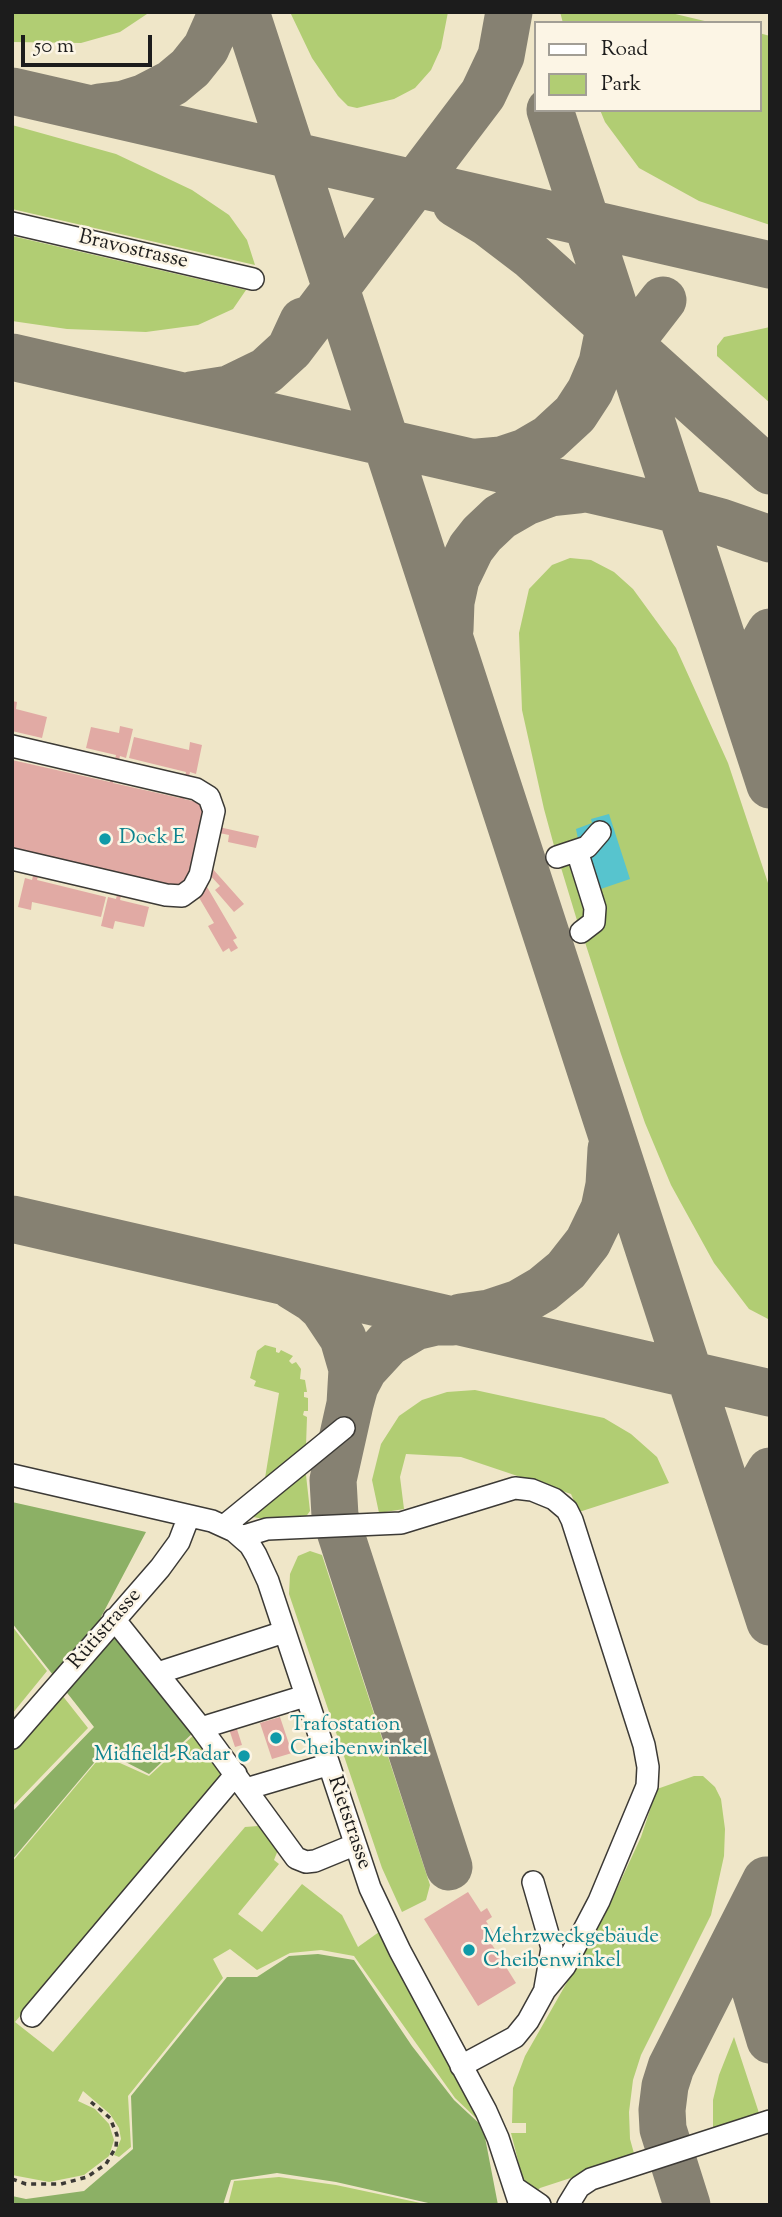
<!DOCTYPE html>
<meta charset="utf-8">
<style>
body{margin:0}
#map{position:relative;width:782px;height:2217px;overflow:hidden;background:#efe6c8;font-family:"Sorts Mill Goudy",serif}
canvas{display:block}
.frame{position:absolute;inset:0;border:14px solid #1c1c1c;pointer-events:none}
.legend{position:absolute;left:534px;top:21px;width:228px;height:91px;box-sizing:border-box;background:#fcf5e5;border:2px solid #a29e95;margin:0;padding:9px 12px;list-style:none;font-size:21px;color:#1c1c1c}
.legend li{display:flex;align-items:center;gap:14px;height:35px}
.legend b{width:35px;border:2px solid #a29e95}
.scale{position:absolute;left:21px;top:35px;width:131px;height:32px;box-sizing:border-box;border:4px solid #1c1c1c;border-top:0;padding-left:9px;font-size:21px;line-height:24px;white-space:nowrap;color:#1c1c1c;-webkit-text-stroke:5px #fcf5e5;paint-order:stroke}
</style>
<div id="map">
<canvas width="782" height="2217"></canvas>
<div class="frame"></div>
<ul class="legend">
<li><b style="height:9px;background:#fff"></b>Road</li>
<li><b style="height:19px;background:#b1cd73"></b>Park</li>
</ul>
<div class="scale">50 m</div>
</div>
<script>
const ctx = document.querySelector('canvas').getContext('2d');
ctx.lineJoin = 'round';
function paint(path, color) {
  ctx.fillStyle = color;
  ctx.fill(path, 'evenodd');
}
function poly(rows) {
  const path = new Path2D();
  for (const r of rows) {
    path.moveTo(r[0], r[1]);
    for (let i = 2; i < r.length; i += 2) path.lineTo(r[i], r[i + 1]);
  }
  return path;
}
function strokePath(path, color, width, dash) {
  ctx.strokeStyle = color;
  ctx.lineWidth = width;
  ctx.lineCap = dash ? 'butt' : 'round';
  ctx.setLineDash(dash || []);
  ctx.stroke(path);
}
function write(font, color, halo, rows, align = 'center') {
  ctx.font = font + ' "Sorts Mill Goudy",serif';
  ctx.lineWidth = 5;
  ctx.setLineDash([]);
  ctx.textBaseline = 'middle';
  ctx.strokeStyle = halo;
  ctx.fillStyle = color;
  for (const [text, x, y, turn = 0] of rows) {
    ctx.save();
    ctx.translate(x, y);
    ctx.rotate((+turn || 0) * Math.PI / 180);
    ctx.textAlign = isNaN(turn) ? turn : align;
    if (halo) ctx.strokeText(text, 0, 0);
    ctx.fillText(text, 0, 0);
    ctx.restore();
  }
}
paint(poly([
 [12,12,150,12,120,32,81,43,12,42],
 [290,12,448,12,441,48,431,70,415,88,394,99,357,108,348,106,338,96,312,58],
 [560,12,667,12,713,23,563,23],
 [759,33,770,36,770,225,699,201,639,168,605,122,600,110,759,110],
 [12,125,116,154,192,190,229,215,247,240,255,265,12,209],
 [12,236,246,290,233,309,198,325,146,332,67,329,12,321],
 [770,327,770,403,717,356,717,346,724,337],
 [570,558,591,560,614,572,633,589,676,648,728,763,770,889,770,1320,749,1309,714,1263,671,1185,645,1123,621,1054,583,936,589,835,556,853,544,809,522,710,519,633,529,589,552,565],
 [559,861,571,861,590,905,579,927],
 [265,1345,276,1348,276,1352,279,1353,281,1350,293,1356,289,1361,292,1364,296,1362,301,1369,300,1379,305,1380,307,1392,304,1392,304,1397,308,1398,308,1411,304,1411,303,1415,307,1417,306,1446,303,1447,300,1457,271,1479,265,1478,279,1393,254,1386,256,1381,250,1378,257,1351],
 [475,1390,604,1418,631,1434,657,1457,669,1483,579,1512,571,1494,461,1457,406,1454,400,1477,404,1509,379,1513,372,1480,381,1444,399,1416,422,1400,447,1392],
 [301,1473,306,1475,310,1511,305,1518,264,1519,253,1517,253,1512],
 [310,1551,322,1555,430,1885,426,1900,402,1912,382,1868,289,1594,290,1574,298,1556],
 [12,1626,47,1671,12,1714],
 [58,1690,88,1728,12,1807,12,1744],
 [196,1733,226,1771,223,1778,15,2022,53,2052,245,1827,258,1826,278,1850,274,1860,279,1864,238,1914,262,1932,302,1884,342,1915,358,1947,379,1932,477,2119,455,2098,354,1956,321,1950,290,1953,257,1970,230,1949,213,1959,223,1978,128,2096,131,2147,119,2157,114,2155,121,2139,119,2128,110,2114,83,2091,78,2101,95,2109,109,2124,114,2140,109,2156,84,2175,49,2182,12,2175,12,1862,102,1755,149,1776],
 [694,1776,703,1776,715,1787,721,1799,725,1829,724,1856,711,1915,641,2055,633,2080,629,2112,630,2139,635,2157,540,2188,537,2191,524,2184,511,2133,526,2133,526,2123,512,2123,513,2088,525,2056,603,1919,641,1837,657,1789],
 [734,2037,760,2116,713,2132,713,2100,719,2075],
 [279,2177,336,2185,430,2205,228,2205,234,2181]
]), '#b1cd73');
paint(poly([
 [12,1502,146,1532,101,1617,195,1731,149,1774,104,1751,12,1860,12,1812,94,1727,12,1623],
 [318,1954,354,1960,412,2046,454,2100,483,2127,498,2205,437,2205,336,2182,277,2173,231,2180,223,2205,12,2205,12,2196,26,2199,84,2191,133,2149,131,2096,227,1977,257,1977,289,1956]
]), '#8cb065');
paint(poly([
 [609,814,630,879,589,893,576,829,592,823,591,819]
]), '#57c4ce');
strokePath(poly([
 [246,12,770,1622],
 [12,91,770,265],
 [99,107,124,104,143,98,172,83,190,68,206,48,222,12],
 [550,110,770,785],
 [456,204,489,224,531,256,770,471],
 [290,349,483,94,501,56,509,12],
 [12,357,662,506,721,522,770,539],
 [612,366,663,300],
 [191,395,229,389,266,371,290,349,303,321],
 [478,462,501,460,525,452,549,438,575,414,590,391,602,363,608,333,608,307],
 [450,630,451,602,456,579,471,548,482,534,500,517,526,502,551,493,579,490],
 [747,710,747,685,752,663,770,632],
 [12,1219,770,1393],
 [292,1286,313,1299,323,1308,343,1338,352,1369,350,1404,355,1386,364,1369,388,1343,415,1327,436,1322,453,1322],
 [461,1317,489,1313,519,1303,543,1289,566,1270,588,1242,604,1209,609,1185,611,1149],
 [350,1404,333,1480,335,1516,449,1867],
 [750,1549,753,1506,759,1490,770,1471],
 [752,1919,749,1951,750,1973,770,2040],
 [687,2205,663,2129,662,2110,665,2086,671,2067,766,1880]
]), '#868172', 47);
paint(poly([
 [12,701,17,702,16,709,47,717,42,738,12,731],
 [120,726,133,729,126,758,120,756,113,783,180,798,186,772,129,758,134,737,189,750,190,742,202,745,196,774,190,772,184,799,206,804,201,823,259,836,256,848,228,842,229,835,200,829,195,849,244,904,234,912,215,890,220,886,193,857,200,875,237,938,233,940,238,948,231,952,229,948,223,952,208,926,214,923,188,879,186,889,126,875,120,900,149,907,144,927,115,921,113,929,101,926,108,897,116,899,122,874,43,856,37,880,106,897,101,917,32,902,31,910,18,907,25,878,32,880,38,855,12,849,12,760,110,782,116,755,86,748,91,727,119,733],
 [280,1717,292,1753,272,1759,260,1723],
 [236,1726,242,1745,235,1747,229,1729],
 [244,1749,252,1756,245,1764,237,1757],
 [468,1892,481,1912,487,1908,492,1917,486,1921,497,1939,491,1943,516,1983,478,2006,424,1919]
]), '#e1aaa4');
const minor = poly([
 [12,223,253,279],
 [12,746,196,789,209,797,214,811,200,875,193,888,182,896,166,895,12,859],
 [577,851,595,908,594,922,581,932],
 [557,857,587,847,600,832],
 [12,1475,212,1521,234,1531,250,1545,256,1555,268,1581,370,1888,400,1951,486,2111,498,2138,520,2205],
 [224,1526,344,1428],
 [241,1537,267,1529,401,1523,515,1488,532,1490,554,1499,567,1510,572,1520,644,1745,648,1767,647,1786,599,1901,565,1966,545,1990,528,2021,515,2037,461,2066],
 [114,1619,201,1728,296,1858,306,1862,315,1861,354,1845],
 [158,1673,284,1632],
 [201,1728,305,1696],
 [12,1738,160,1568,179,1542,189,1516],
 [246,1789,327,1765],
 [533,1882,552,1948,545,1988],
 [32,2016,236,1774],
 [515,2188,540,2205],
 [568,2205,579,2187,591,2179,770,2121]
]);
strokePath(minor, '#3c3a36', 24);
strokePath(poly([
 [12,2179,26,2184,61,2184,87,2177,106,2164,116,2147,117,2135,110,2118,91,2102]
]), '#3c3a36', 3.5, [5, 5]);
strokePath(minor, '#fff', 21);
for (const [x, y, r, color] of [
 [105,839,7,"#0f9aa8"],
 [276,1738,7,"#0f9aa8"],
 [244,1756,7,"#0f9aa8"],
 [469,1950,7,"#0f9aa8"]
]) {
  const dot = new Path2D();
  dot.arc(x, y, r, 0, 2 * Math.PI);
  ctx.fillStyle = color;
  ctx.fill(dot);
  strokePath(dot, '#fcf5e5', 2.5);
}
write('21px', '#1c1c1c', '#fcf5e5', [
 ["Bravostrasse",133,251,13],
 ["Rütistrasse",106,1630,-49],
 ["Rietstrasse",348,1823,71]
]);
write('21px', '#0d838f', '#fcf5e5', [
 ["Dock E",119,839],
 ["Trafostation",290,1726],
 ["Cheibenwinkel",290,1750],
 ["Midfield-Radar",230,1756,"right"],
 ["Mehrzweckgebäude",483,1938],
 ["Cheibenwinkel",483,1962]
], 'left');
</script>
